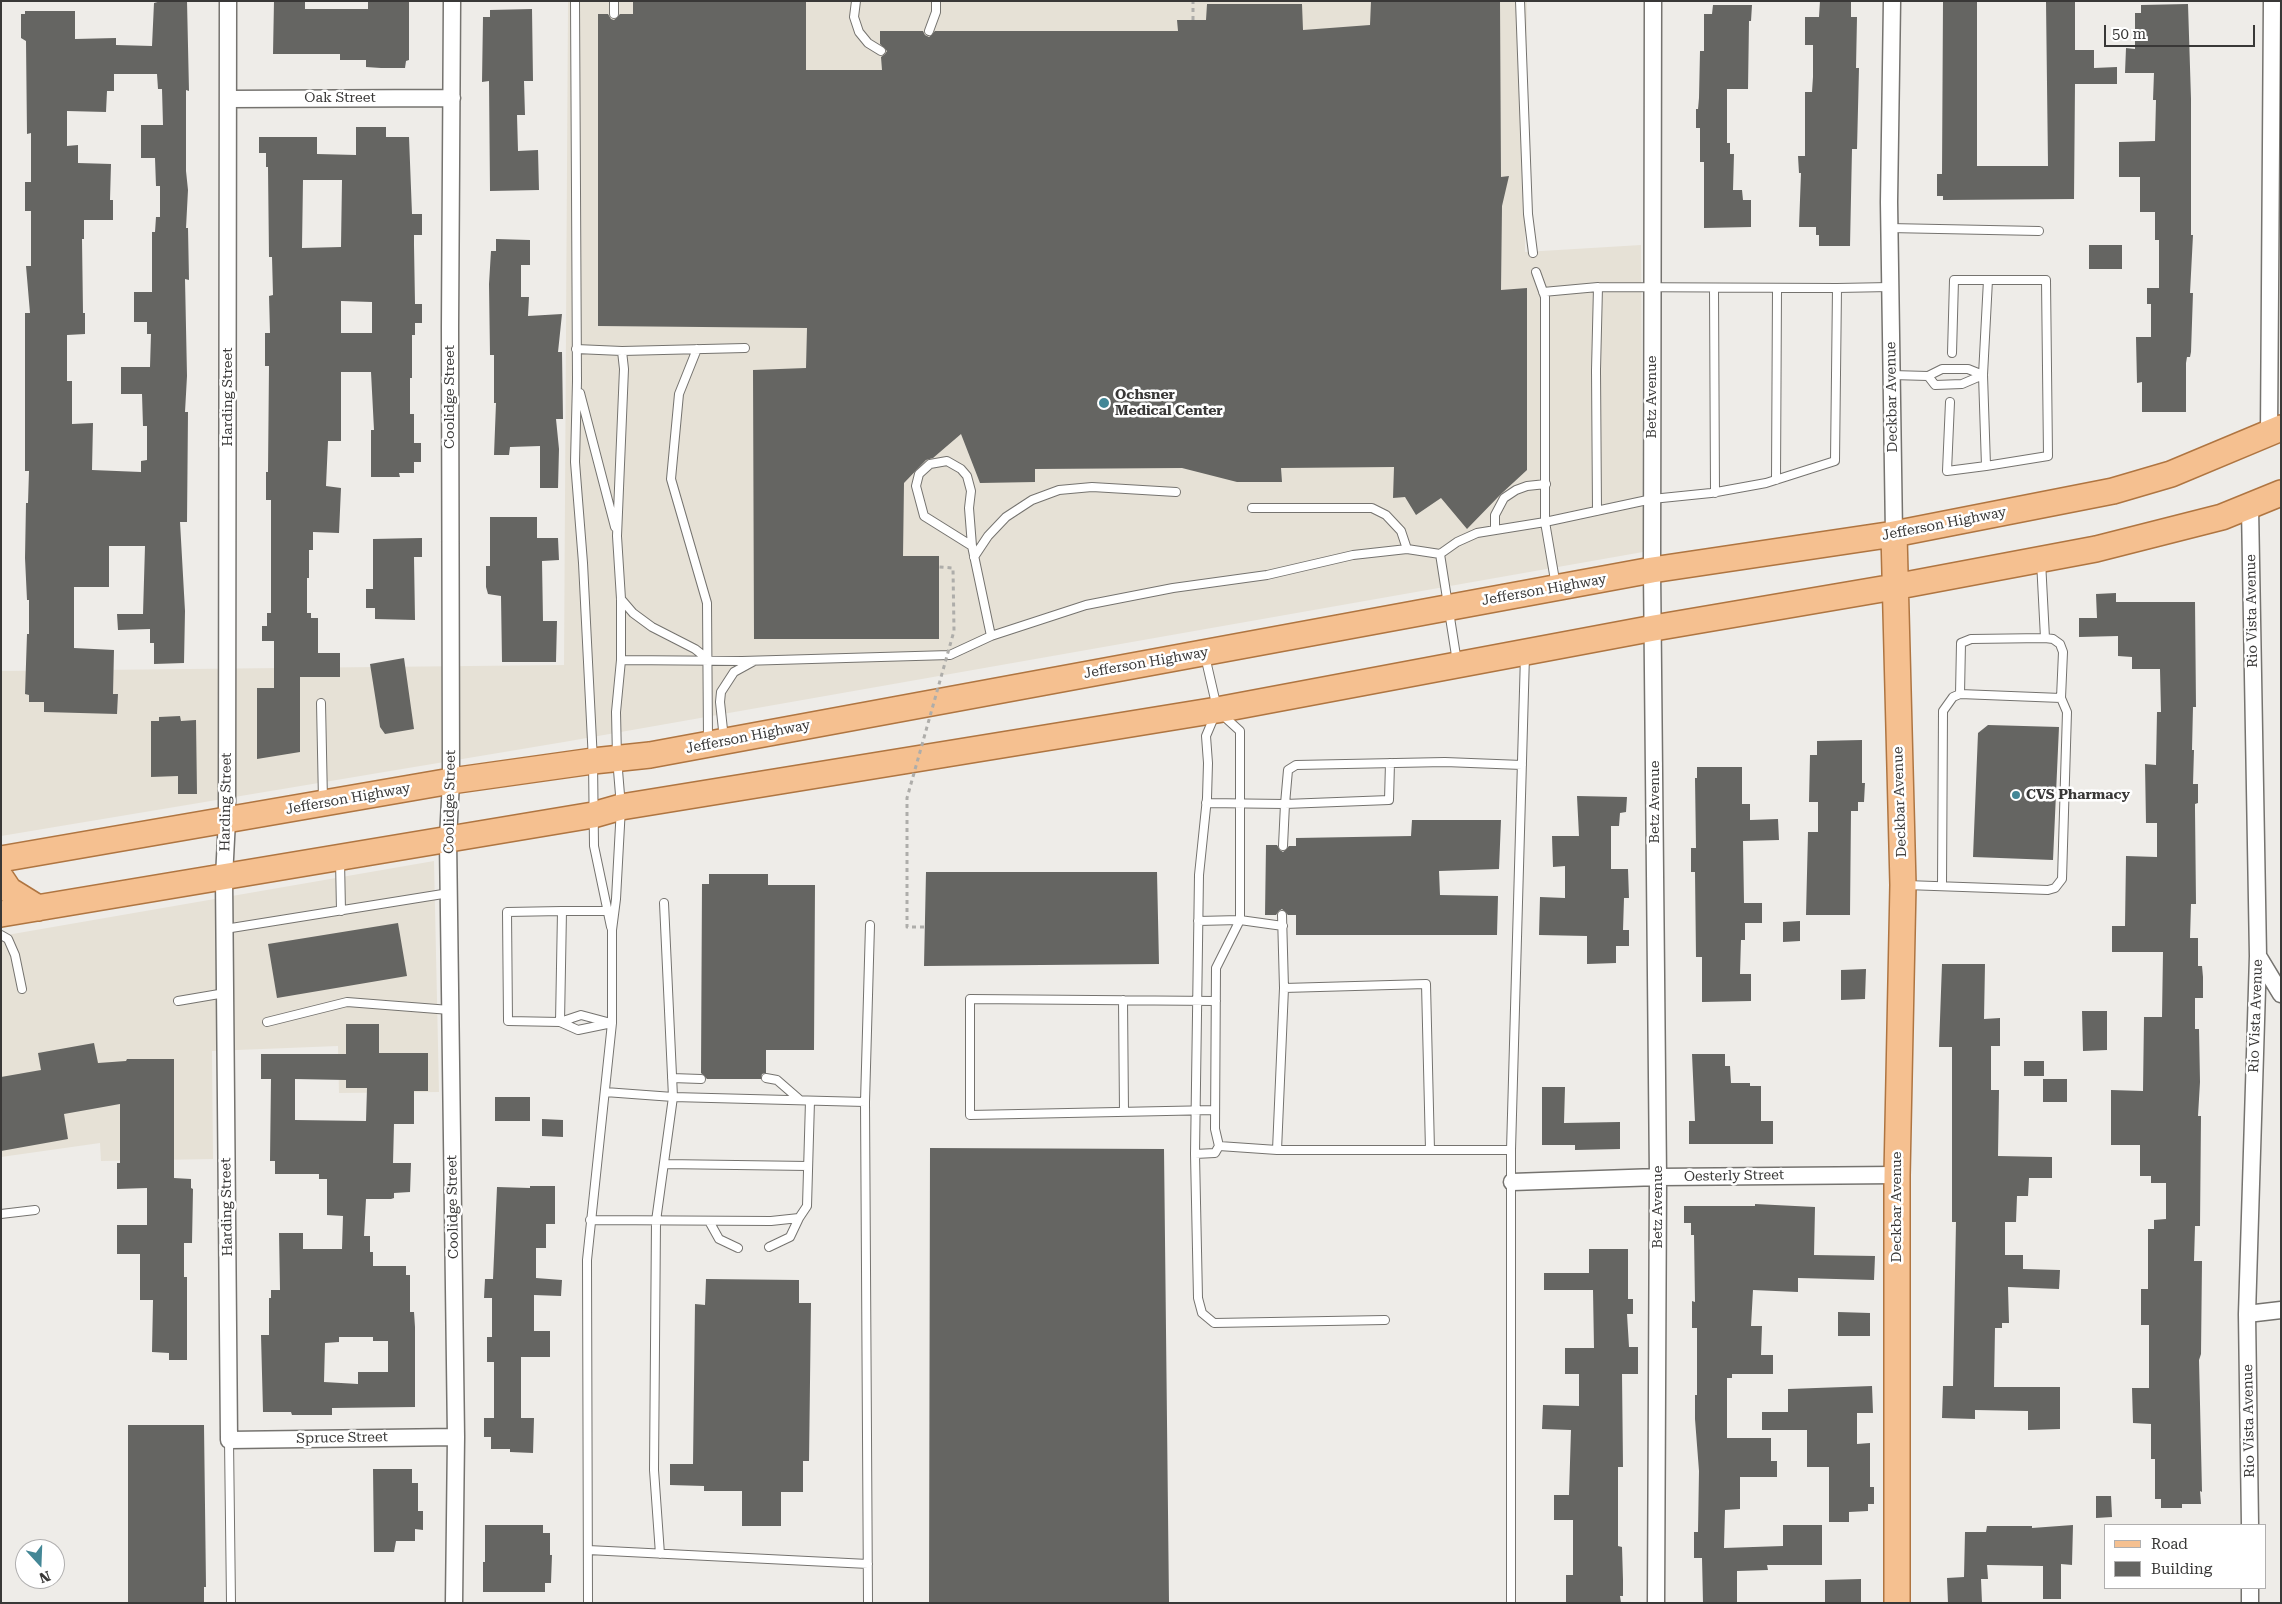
<!DOCTYPE html>
<style>
body{margin:0}
#map{position:relative;width:2282px;height:1604px;overflow:hidden;background:#eeece8;font-family:"Roboto Serif",serif}
canvas{display:block}
.frame{position:absolute;inset:0;border:2px solid #393837;pointer-events:none}
.legend{position:absolute;left:2104px;top:1524px;width:162px;height:65px;box-sizing:border-box;background:#fff;border:1px solid #b0afaf;margin:0;padding:6px 9px;list-style:none;font-size:15px;color:#393837}
.legend li{display:flex;align-items:center;gap:10px;height:25px}
.legend b{width:25px;border:1px solid #b0afaf}
.north{position:absolute;left:15px;top:1539px;width:50px;height:50px;box-sizing:border-box;background:#fff;border:1px solid #b0afaf;border-radius:50%;rotate:160deg;font-size:14px;font-weight:700;line-height:20px;text-align:center;color:#393837}
.north::after{content:'';display:block;margin:auto;width:18px;height:22px;background:#438796;clip-path:polygon(50% 0,100% 100%,50% 72%,0 100%)}
.scale{position:absolute;left:2104px;top:25px;width:151px;height:22px;box-sizing:border-box;border:2px solid #393837;border-top:0;padding-left:6px;font-size:15px;line-height:18px;white-space:nowrap;color:#393837;-webkit-text-stroke:4px #fff;paint-order:stroke}
</style>
<div id="map">
<canvas width="2282" height="1604"></canvas>
<div class="frame"></div>
<ul class="legend">
<li><b style="height:6px;background:#f5c090"></b>Road</li>
<li><b style="height:14px;background:#656562"></b>Building</li>
</ul>
<div class="north">N</div>
<div class="scale">50 m</div>
</div>
<script>
const ctx = document.querySelector('canvas').getContext('2d');
ctx.lineJoin = 'round';
function paint(path, color) {
  ctx.fillStyle = color;
  ctx.fill(path, 'evenodd');
}
function poly(rows) {
  const path = new Path2D();
  for (const r of rows) {
    path.moveTo(r[0], r[1]);
    for (let i = 2; i < r.length; i += 2) path.lineTo(r[i], r[i + 1]);
  }
  return path;
}
function strokePath(path, color, width, dash) {
  ctx.strokeStyle = color;
  ctx.lineWidth = width;
  ctx.lineCap = dash ? 'butt' : 'round';
  ctx.setLineDash(dash || []);
  ctx.stroke(path);
}
function write(font, color, halo, rows, align = 'center') {
  ctx.font = font + ' "Roboto Serif",serif';
  ctx.lineWidth = 5;
  ctx.setLineDash([]);
  ctx.textBaseline = 'middle';
  ctx.strokeStyle = halo;
  ctx.fillStyle = color;
  for (const [text, x, y, turn = 0] of rows) {
    ctx.save();
    ctx.translate(x, y);
    ctx.rotate((+turn || 0) * Math.PI / 180);
    ctx.textAlign = isNaN(turn) ? turn : align;
    if (halo) ctx.strokeText(text, 0, 0);
    ctx.fillText(text, 0, 0);
    ctx.restore();
  }
}
paint(poly([
 [568,1,1527,1,1525,252,1641,245,1643,552,564,742,1,836,1,671,564,665],
 [434,861,439,1092,339,1093,338,1046,212,1051,213,1159,101,1161,100,1143,1,1157,1,936]
]), '#e6e1d6');
paint(poly([
 [161,1,187,1,189,91,186,90,186,171,188,190,186,228,188,228,189,280,185,279,187,376,185,412,188,412,187,522,180,522,185,611,184,663,154,664,154,643,150,643,150,629,118,630,117,614,143,614,145,546,109,546,109,587,74,587,74,648,114,650,113,694,118,694,117,714,44,712,44,702,29,702,29,695,25,694,27,634,29,634,29,600,27,600,25,558,26,503,28,503,29,471,25,471,25,313,30,313,26,266,31,266,31,211,25,211,25,182,31,182,31,133,27,134,26,41,21,38,21,14,25,14,25,11,75,11,75,39,116,38,116,45,152,46,154,3],
 [114,74,157,74,158,89,162,89,163,125,141,125,141,158,155,158,156,186,160,186,160,217,156,217,155,232,152,232,152,292,134,292,134,322,147,322,147,334,151,334,150,367,121,367,121,394,142,394,143,426,147,426,147,460,141,461,141,472,92,470,93,423,72,424,72,381,67,381,67,335,85,334,85,313,83,313,82,239,84,239,84,220,113,220,113,200,110,200,111,164,78,163,78,145,67,146,67,111,106,112,107,91,114,91],
 [274,1,305,2,305,9,368,9,368,1,409,1,409,60,406,61,405,68,381,68,366,67,366,60,340,60,340,54,273,54],
 [633,1,806,1,806,70,882,70,881,57,885,54,887,51,880,44,880,31,923,31,925,35,929,37,935,31,1178,31,1177,20,1206,20,1207,4,1302,4,1303,30,1370,25,1371,1,1500,1,1501,177,1509,176,1502,206,1501,290,1527,288,1527,470,1501,494,1467,529,1441,498,1416,515,1405,497,1393,498,1394,467,1281,468,1282,482,1237,482,1182,468,1035,469,1035,482,980,483,961,434,933,458,926,460,904,483,903,556,939,556,939,639,754,639,753,370,806,368,807,328,598,326,598,14,608,14,611,19,614,20,620,14,633,14],
 [1820,1,1851,1,1851,17,1857,17,1856,68,1859,68,1857,149,1852,149,1850,246,1819,246,1819,235,1816,235,1816,227,1799,227,1801,173,1799,173,1798,156,1805,156,1805,92,1812,92,1813,77,1813,45,1805,45,1805,17,1819,17],
 [1943,1,1977,1,1977,166,2048,166,2046,1,2075,1,2075,50,2094,50,2094,68,2117,67,2117,84,2075,84,2074,199,1943,200,1943,196,1937,196,1937,174,1942,174],
 [2188,4,2191,99,2191,235,2193,235,2190,293,2193,293,2191,352,2190,357,2187,357,2186,363,2186,412,2142,412,2142,382,2137,383,2136,337,2151,337,2151,304,2147,304,2147,288,2159,288,2159,240,2155,240,2155,212,2140,212,2140,177,2119,177,2119,142,2155,141,2156,100,2153,100,2154,73,2125,73,2126,48,2135,49,2135,13,2141,13,2141,5],
 [1713,5,1752,5,1751,21,1749,21,1748,89,1727,89,1727,143,1730,143,1730,154,1734,154,1733,190,1742,190,1743,200,1751,200,1751,227,1704,228,1704,162,1700,162,1700,128,1696,128,1696,109,1698,109,1699,98,1700,51,1704,51,1704,14,1712,14],
 [532,9,533,81,524,81,525,115,517,115,518,151,538,150,539,190,490,191,489,81,482,82,483,17,490,17,490,10],
 [356,127,386,127,386,137,409,137,412,214,422,214,422,235,414,235,414,245,415,304,422,304,422,323,415,323,415,335,412,335,412,378,410,378,410,414,414,414,414,443,421,443,421,462,414,462,414,473,399,473,400,477,371,477,371,430,374,430,371,372,341,372,341,441,328,441,326,486,341,488,339,533,313,532,313,550,309,550,309,578,307,578,307,613,311,613,311,618,318,618,318,653,340,653,340,677,300,677,300,752,257,759,257,688,274,688,274,641,262,641,262,626,267,626,267,613,271,613,271,500,266,500,266,472,268,472,269,366,265,366,265,333,270,333,269,296,273,295,272,257,269,257,268,167,266,167,266,153,259,153,259,137,317,137,317,154,356,155],
 [303,180,342,180,341,247,302,248],
 [341,301,372,302,372,333,341,333],
 [496,239,530,240,530,265,521,265,521,297,529,297,528,316,562,314,558,352,562,352,563,419,556,419,559,449,558,488,540,488,540,446,510,447,509,455,494,455,496,403,494,403,494,355,490,355,489,284,491,251,496,251],
 [2089,245,2122,245,2122,269,2089,269],
 [490,517,537,517,537,538,558,538,559,560,542,561,543,621,557,621,556,662,502,662,501,596,488,594,486,587,486,566,490,566],
 [422,538,422,557,414,557,415,620,375,619,375,608,366,608,366,589,373,589,373,539],
 [2116,593,2116,602,2195,602,2196,707,2193,707,2192,750,2194,750,2193,784,2198,784,2198,803,2195,804,2195,810,2196,904,2191,904,2190,938,2198,938,2198,966,2202,966,2203,977,2203,998,2195,998,2195,1029,2199,1029,2200,1082,2198,1116,2201,1116,2200,1226,2195,1226,2194,1261,2202,1261,2201,1354,2199,1360,2202,1492,2200,1491,2201,1504,2182,1504,2182,1508,2161,1508,2161,1499,2155,1499,2155,1459,2151,1459,2151,1424,2133,1423,2132,1388,2149,1388,2149,1325,2141,1325,2141,1289,2148,1289,2148,1229,2154,1229,2154,1220,2166,1219,2166,1183,2151,1183,2151,1176,2140,1176,2140,1145,2111,1145,2111,1090,2143,1091,2144,1017,2162,1017,2163,952,2112,952,2112,926,2125,926,2126,856,2157,857,2157,823,2146,823,2145,764,2156,765,2157,712,2161,712,2160,669,2132,669,2132,657,2118,656,2118,636,2079,637,2079,618,2097,618,2096,594],
 [404,658,414,729,385,734,380,727,370,664],
 [180,716,181,721,196,720,197,794,178,794,178,776,151,777,151,721,159,721,159,717],
 [1988,725,2059,727,2053,860,1973,857,1978,733],
 [1862,740,1862,783,1865,783,1864,802,1858,802,1858,811,1851,811,1850,915,1806,915,1808,832,1818,832,1818,802,1809,802,1810,755,1817,755,1817,741],
 [1697,767,1742,767,1742,804,1750,804,1750,820,1778,819,1779,840,1743,841,1744,903,1762,903,1762,923,1745,923,1745,940,1741,940,1740,974,1751,974,1751,1001,1702,1002,1702,957,1696,957,1695,872,1691,872,1691,848,1696,848,1695,778,1697,778],
 [1577,796,1627,797,1626,812,1620,813,1619,826,1611,826,1611,869,1628,869,1629,898,1624,898,1623,930,1629,930,1629,946,1616,946,1616,963,1587,964,1587,936,1539,935,1540,897,1565,898,1565,866,1553,867,1552,836,1579,836],
 [1412,820,1501,820,1499,869,1439,871,1440,895,1498,896,1497,935,1296,935,1296,915,1288,915,1282,909,1279,911,1276,915,1265,915,1266,845,1277,845,1280,850,1283,852,1289,846,1296,846,1296,838,1411,836],
 [926,872,1157,872,1159,964,924,966],
 [709,874,768,874,768,885,815,885,814,1050,766,1050,766,1073,762,1074,761,1079,707,1079,701,1073,702,884,709,884],
 [1800,921,1800,941,1783,942,1783,922],
 [398,923,407,976,277,998,268,944],
 [1942,964,1985,964,1984,1019,2000,1018,2000,1046,1991,1046,1991,1090,1999,1090,1998,1156,2052,1157,2052,1178,2029,1178,2028,1196,2017,1196,2016,1222,2005,1222,2005,1255,2023,1255,2023,1269,2060,1270,2059,1289,2008,1287,2009,1323,2002,1323,2002,1328,1995,1328,1994,1387,2060,1387,2060,1429,2028,1430,2028,1411,1975,1410,1975,1419,1942,1418,1943,1386,1953,1386,1956,1222,1952,1222,1952,1047,1939,1047],
 [1866,969,1865,999,1841,1000,1841,970],
 [2082,1011,2107,1011,2107,1050,2083,1051],
 [346,1024,379,1024,379,1053,428,1053,428,1091,414,1091,414,1124,394,1124,393,1163,411,1163,410,1192,394,1193,394,1198,391,1199,366,1199,364,1236,370,1236,370,1252,373,1252,373,1266,406,1266,406,1275,410,1275,410,1312,414,1312,415,1327,415,1407,332,1408,332,1415,292,1415,291,1412,263,1412,261,1335,269,1335,269,1298,271,1298,271,1290,280,1290,279,1233,303,1233,303,1249,342,1249,343,1216,327,1215,327,1179,319,1179,319,1174,275,1174,275,1161,270,1161,271,1079,261,1079,261,1054,346,1054],
 [295,1079,346,1080,346,1088,367,1088,366,1121,295,1120],
 [339,1337,373,1337,373,1341,388,1341,388,1372,358,1372,358,1384,324,1382,325,1343,339,1342],
 [94,1043,98,1063,126,1061,127,1059,174,1059,174,1178,191,1179,191,1188,193,1189,192,1243,184,1243,184,1277,187,1277,187,1360,169,1360,169,1353,152,1352,153,1300,140,1300,140,1254,117,1254,117,1225,147,1225,147,1188,117,1189,117,1163,120,1163,120,1104,64,1114,68,1139,1,1151,1,1077,41,1070,38,1053],
 [1692,1054,1725,1054,1725,1066,1730,1066,1731,1083,1750,1083,1750,1086,1761,1086,1761,1121,1773,1121,1773,1144,1689,1144,1689,1121,1695,1121],
 [2024,1061,2044,1061,2044,1076,2024,1076],
 [2043,1079,2067,1079,2067,1102,2043,1102],
 [1542,1087,1565,1087,1564,1123,1620,1122,1620,1149,1575,1150,1575,1145,1542,1145],
 [495,1097,530,1097,530,1121,495,1121],
 [542,1119,563,1120,563,1137,542,1136],
 [930,1148,1164,1149,1169,1603,929,1603],
 [530,1186,555,1186,555,1224,546,1224,546,1248,536,1248,536,1278,562,1280,561,1296,534,1295,534,1331,550,1331,550,1357,521,1357,521,1418,534,1418,533,1453,510,1452,510,1449,491,1449,491,1437,484,1437,484,1418,494,1418,494,1362,487,1362,487,1337,492,1337,492,1298,484,1298,485,1279,493,1279,497,1187,530,1188],
 [1755,1204,1815,1207,1814,1255,1875,1256,1874,1280,1798,1278,1798,1292,1753,1290,1751,1326,1762,1326,1761,1355,1773,1355,1773,1374,1732,1374,1732,1378,1727,1378,1727,1438,1771,1438,1771,1461,1777,1461,1777,1477,1740,1477,1740,1509,1725,1510,1724,1548,1783,1546,1783,1525,1822,1525,1822,1565,1767,1565,1768,1570,1737,1571,1737,1603,1703,1603,1702,1558,1694,1558,1694,1532,1698,1532,1699,1471,1695,1419,1695,1395,1697,1395,1697,1328,1692,1328,1692,1301,1695,1302,1694,1235,1691,1235,1691,1223,1684,1223,1684,1206,1755,1206],
 [1589,1249,1628,1249,1628,1299,1633,1299,1633,1314,1627,1314,1629,1347,1638,1347,1638,1374,1622,1374,1623,1467,1618,1467,1618,1546,1622,1547,1623,1580,1623,1596,1620,1596,1621,1603,1566,1603,1566,1575,1573,1575,1573,1520,1554,1520,1554,1495,1569,1495,1571,1430,1542,1429,1543,1405,1579,1406,1579,1374,1565,1374,1565,1348,1594,1348,1593,1290,1544,1290,1544,1273,1589,1273],
 [706,1279,799,1280,799,1303,811,1303,809,1461,803,1461,803,1492,781,1492,781,1526,742,1526,742,1491,704,1491,704,1486,670,1485,670,1464,693,1464,695,1304,705,1305],
 [1838,1312,1870,1313,1870,1336,1838,1336],
 [1872,1386,1873,1413,1857,1413,1857,1444,1870,1443,1870,1487,1874,1487,1874,1504,1868,1504,1868,1511,1849,1512,1849,1522,1829,1522,1829,1467,1807,1467,1807,1430,1762,1430,1762,1412,1788,1412,1788,1389],
 [128,1425,204,1425,206,1587,204,1587,204,1603,128,1603],
 [373,1469,412,1469,412,1483,418,1483,418,1511,423,1511,423,1530,415,1529,415,1541,396,1541,394,1552,374,1552],
 [2096,1496,2111,1496,2112,1517,2096,1518],
 [485,1525,543,1525,543,1533,550,1533,550,1555,552,1555,551,1583,545,1583,545,1592,483,1592,483,1562,485,1562],
 [2073,1525,2072,1565,2061,1564,2061,1599,2043,1599,2043,1566,1987,1565,1988,1579,1981,1579,1982,1603,1948,1603,1947,1578,1964,1577,1965,1532,1986,1532,1987,1526,2032,1526,2032,1528],
 [1861,1579,1861,1603,1825,1603,1825,1580]
]), '#656562');
const lane = poly([
 [575,1,577,381,575,462,583,563,593,761,594,846,611,927],
 [614,1,614,14],
 [856,1,854,17,859,32,868,43,881,51],
 [1520,1,1528,214,1533,253],
 [929,31,936,12,936,1],
 [1889,228,2039,231],
 [1536,272,1545,297,1545,522,1556,586],
 [1714,288,1715,493],
 [1543,292,1598,287],
 [576,349,622,351,745,348],
 [697,349,679,394,671,479,707,603,708,740],
 [1952,353,1954,280,2046,280,2048,456,1986,466,1983,375,1988,280],
 [1892,375,1928,376,1942,369,1968,369,1983,375],
 [1928,376,1935,385,1962,384,1983,375],
 [580,393,615,527],
 [1950,402,1947,471,1986,466],
 [1776,480,1777,288],
 [1252,508,1372,508,1386,515,1401,531,1407,549],
 [1597,511,1596,370,1598,287,1837,288],
 [1495,530,1495,515,1504,498,1516,490,1527,486,1546,484],
 [972,546,924,516,916,486,919,474,930,464,947,461,961,469,967,476,971,491,969,508,972,546,991,636],
 [974,557,988,536,1006,517,1032,500,1059,490,1092,487,1176,492],
 [621,599,633,613,652,627,695,649,709,660],
 [1205,656,1217,708],
 [621,660,742,661,950,655,991,636,1086,605,1173,588,1267,575,1353,555,1407,549,1440,554],
 [1457,662,1440,554,1457,542,1477,533,1545,522,1652,499,1711,493,1766,483,1835,461,1837,288,1890,287],
 [1960,694,2061,698],
 [321,703,323,801],
 [1217,710,1240,731,1240,920,1216,968,1215,1129,1219,1146,1215,1153,1195,1154,1199,875,1207,798,1208,763,1206,736,1217,710],
 [724,739,720,702,721,692,734,672,754,661],
 [1206,803,1285,804,1288,770,1296,765,1445,762,1522,765],
 [1283,846,1285,804,1389,800,1390,763],
 [340,860,341,911],
 [1906,885,2048,890,2055,888,2062,879,2067,712,2061,698,2063,652,2060,644,2053,639,2045,638,2041,561],
 [1942,886,1943,711,1953,697,1960,694,1961,643,1971,639,2045,638],
 [562,911,560,1022,508,1021,507,912,562,911,607,911],
 [1198,921,1240,920,1283,926],
 [225,929,449,893],
 [1,935,8,939,15,955,22,989],
 [1284,988,1426,984,1430,1150],
 [1123,1000,1124,1112],
 [178,1001,225,993],
 [267,1022,347,1002,450,1010],
 [560,1022,578,1030,612,1023],
 [560,1022,581,1015,611,1023],
 [672,1078,701,1079],
 [766,1078,777,1080,800,1100],
 [605,1092,673,1097,664,903],
 [865,1102,870,925],
 [1215,1110,970,1115,970,999,1216,1001],
 [1219,1146,1277,1150,1284,988,1282,915],
 [1277,1150,1511,1150],
 [1195,1154,1198,1298,1202,1313,1214,1323,1385,1320],
 [664,1164,808,1166],
 [1,1214,35,1210],
 [590,1220,771,1221,799,1218,807,1206,810,1101],
 [709,1221,719,1239,738,1248],
 [769,1247,790,1237,799,1218],
 [229,1440,231,1603],
 [588,1550,868,1564],
 [660,1554,654,1470,656,1221,673,1097,865,1102,868,1603],
 [588,1603,587,1260,612,1023,612,930,616,899,621,807,617,758,616,712,621,660,621,599,617,536,624,369,622,351],
 [1511,1603,1511,1150,1525,655]
]);
const street = poly([
 [228,1,227,820,224,877,229,1440,456,1437],
 [452,1,450,327,451,781,448,839,456,1437,454,1603],
 [1653,1,1652,570,1658,1177,1656,1603],
 [1892,1,1889,202,1894,534],
 [228,99,452,98],
 [2269,435,2272,1],
 [2258,956,2281,994],
 [1512,1182,1658,1177,1897,1175],
 [2247,1314,2281,1310],
 [2250,1525,2247,1314,2258,956,2250,507],
 [2250,1588,2250,1603]
]);
const primary = poly([
 [1894,534,1903,885,1897,1175,1897,1603],
 [1,859,451,781,593,761,650,755,1652,570,1894,534,2113,491,2171,474,2281,428],
 [1,878,9,890,38,908],
 [1,914,593,815,621,807,1217,710,1654,628,1894,587,2096,549,2222,517,2281,493]
]);
strokePath(lane, '#75736f', 10);
strokePath(street, '#75736f', 19);
strokePath(primary, '#af7541', 28);
strokePath(poly([
 [1193,20,1193,1]
]), '#aeadaa', 3, [4, 4]);
strokePath(lane, '#fff', 8);
strokePath(street, '#fff', 16);
strokePath(primary, '#f5c090', 25);
strokePath(poly([
 [924,927,907,927,907,798,954,631,953,568,939,567]
]), '#aeadaa', 3, [4, 4]);
for (const [x, y, r, color] of [
 [1104,403,6,"#438796"],
 [2016,795,5,"#438796"]
]) {
  const dot = new Path2D();
  dot.arc(x, y, r, 0, 2 * Math.PI);
  ctx.fillStyle = color;
  ctx.fill(dot);
  strokePath(dot, '#fff', 2);
}
write('14px', '#393837', '#fff', [
 ["Oak Street",340,98],
 ["Harding Street",228,397,-90],
 ["Coolidge Street",450,397,-90],
 ["Betz Avenue",1652,397,-90],
 ["Deckbar Avenue",1892,397,-91],
 ["Jefferson Highway",1944,524,-11],
 ["Jefferson Highway",1544,590,-10],
 ["Rio Vista Avenue",2252,611,-91],
 ["Jefferson Highway",1146,663,-10],
 ["Jefferson Highway",748,737,-11],
 ["Jefferson Highway",348,799,-10],
 ["Harding Street",226,802,-89],
 ["Coolidge Street",450,802,-89],
 ["Betz Avenue",1655,802,-90],
 ["Deckbar Avenue",1900,802,-92],
 ["Rio Vista Avenue",2256,1016,-88],
 ["Oesterly Street",1734,1176,-1],
 ["Harding Street",227,1207,-91],
 ["Coolidge Street",453,1207,-91],
 ["Betz Avenue",1658,1207,-90],
 ["Deckbar Avenue",1897,1207,-90],
 ["Rio Vista Avenue",2249,1421,-91],
 ["Spruce Street",342,1438,-1]
]);
write('bold 14px', '#393837', '#fff', [
 ["Ochsner",1115,395],
 ["Medical Center",1115,411],
 ["CVS Pharmacy",2026,795]
], 'left');
</script>
